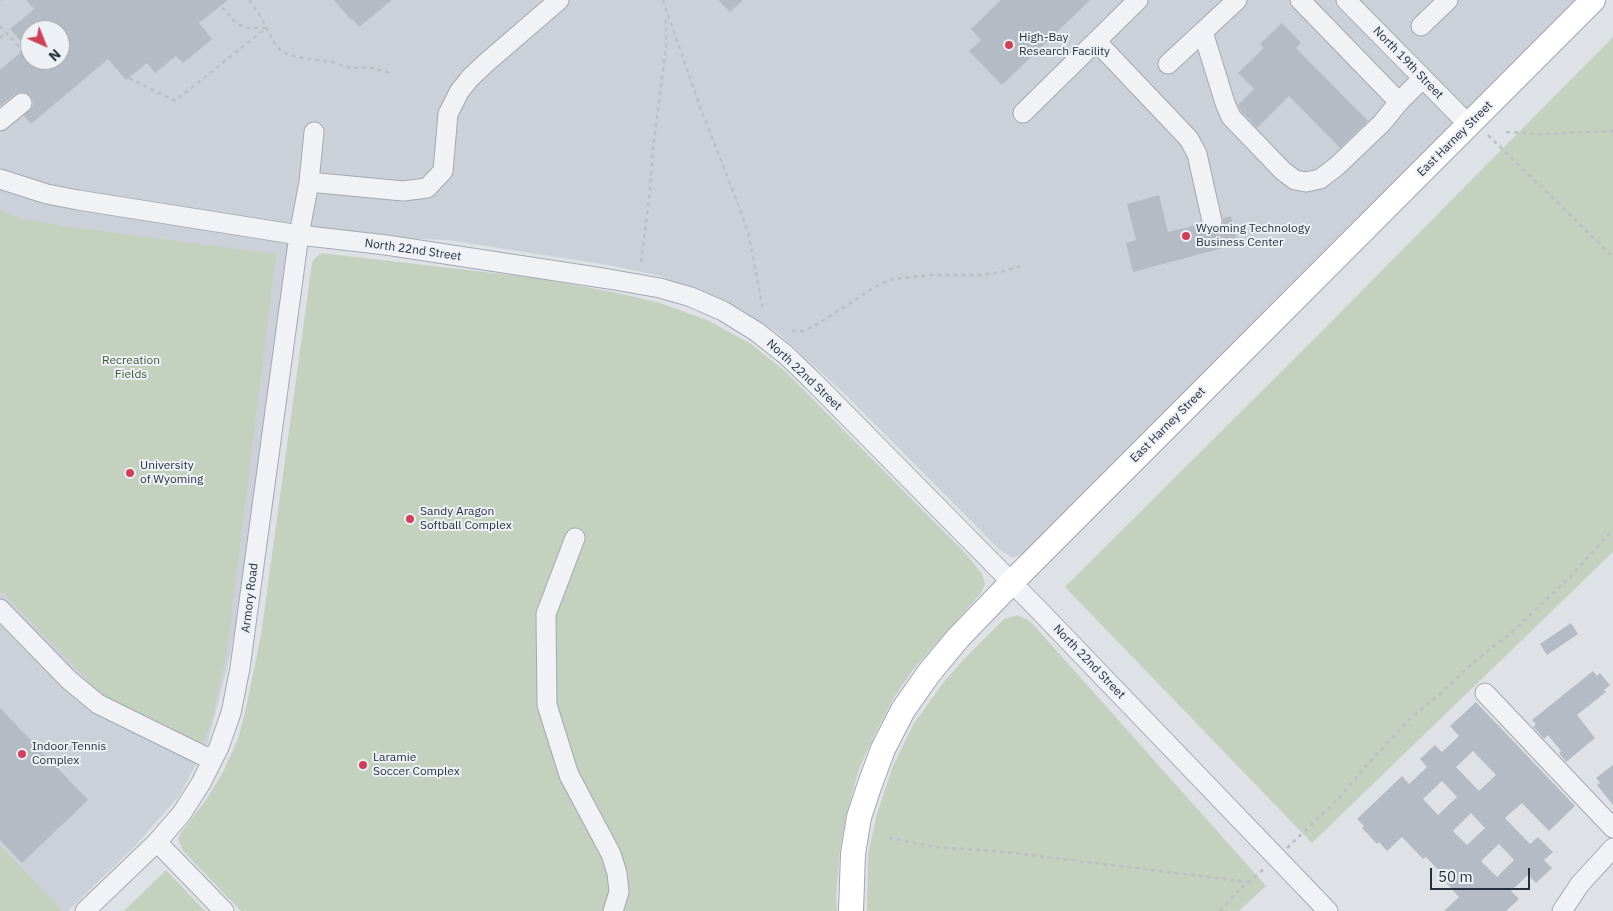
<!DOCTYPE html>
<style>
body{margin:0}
#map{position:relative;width:1613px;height:911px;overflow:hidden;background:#dee2e7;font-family:"IBM Plex Sans",sans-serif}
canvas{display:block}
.north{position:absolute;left:20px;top:20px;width:50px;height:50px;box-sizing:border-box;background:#edf1f5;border:1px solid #9ea4ac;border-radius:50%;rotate:136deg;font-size:14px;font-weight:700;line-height:20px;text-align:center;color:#27303e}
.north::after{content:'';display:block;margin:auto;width:18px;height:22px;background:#cd425a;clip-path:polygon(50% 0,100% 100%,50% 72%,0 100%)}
.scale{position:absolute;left:1430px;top:868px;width:100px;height:22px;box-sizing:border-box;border:2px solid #27303e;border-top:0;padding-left:6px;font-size:15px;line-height:18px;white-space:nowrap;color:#27303e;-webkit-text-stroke:4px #edf1f5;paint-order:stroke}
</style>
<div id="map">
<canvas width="1613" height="911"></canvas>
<div class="north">N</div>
<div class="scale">50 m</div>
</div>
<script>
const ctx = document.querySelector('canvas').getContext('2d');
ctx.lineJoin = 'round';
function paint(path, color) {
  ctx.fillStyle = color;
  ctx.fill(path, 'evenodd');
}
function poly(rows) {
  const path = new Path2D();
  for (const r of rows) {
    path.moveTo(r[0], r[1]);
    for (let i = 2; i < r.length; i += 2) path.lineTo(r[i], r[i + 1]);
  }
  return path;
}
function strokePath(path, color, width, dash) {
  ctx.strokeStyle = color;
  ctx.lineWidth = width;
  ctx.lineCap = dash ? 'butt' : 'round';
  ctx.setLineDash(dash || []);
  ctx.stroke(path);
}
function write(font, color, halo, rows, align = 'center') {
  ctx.font = font + ' "IBM Plex Sans",sans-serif';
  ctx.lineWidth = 4;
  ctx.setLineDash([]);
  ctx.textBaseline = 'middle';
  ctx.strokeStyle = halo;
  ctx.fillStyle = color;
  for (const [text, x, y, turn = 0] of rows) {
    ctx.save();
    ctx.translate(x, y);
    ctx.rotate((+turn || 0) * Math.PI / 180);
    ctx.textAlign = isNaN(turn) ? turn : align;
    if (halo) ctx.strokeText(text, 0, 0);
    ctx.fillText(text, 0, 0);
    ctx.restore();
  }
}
paint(poly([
 [0,0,1577,0,1030,550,1013,558,999,549,847,396,779,334,737,307,660,276,614,266,448,240,300,235,232,648,208,742,179,796,136,845,68,911,0,911],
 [30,30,60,30,60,60,30,60]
]), '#ccd1d9');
paint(poly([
 [1613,37,1613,552,1312,843,1065,587,1319,334],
 [0,210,19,218,64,226,276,254,227,652,211,722,202,745,105,698,0,590],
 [322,253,536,278,618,293,660,303,707,320,751,344,786,372,967,555,982,574,985,584,981,593,912,671,893,699,876,732,859,769,846,816,840,850,836,896,837,911,241,911,183,851,178,839,182,831,206,800,223,772,238,739,246,708,261,635,312,263,315,258],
 [1018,615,1031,622,1266,886,1239,911,867,911,868,854,877,814,893,766,913,725,943,683,964,659,1004,619],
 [0,845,61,909,59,911,0,911],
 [166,870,205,911,124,911]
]), '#c4d1bf');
paint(poly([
 [26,0,228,0,199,23,212,39,183,63,176,56,155,73,147,63,126,80,108,59,31,124,24,116,33,106,33,101,30,96,26,93,21,92,15,94,0,106,0,70,26,48,10,29,34,9],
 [30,30,60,30,60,60,30,60],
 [334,0,392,0,359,27,353,19,351,20],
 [718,0,743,0,730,12],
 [1001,0,1090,0,1002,85,969,51,981,40,971,29],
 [1282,23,1301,43,1296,48,1368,121,1340,148,1289,96,1257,128,1241,111,1238,105,1254,89,1238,73,1264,48,1260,44],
 [1159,195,1168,232,1201,224,1203,228,1208,232,1215,232,1220,229,1223,225,1223,218,1231,216,1238,244,1133,272,1126,243,1136,240,1127,204],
 [1571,623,1578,634,1547,655,1540,644],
 [1593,671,1597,676,1600,673,1610,685,1604,690,1606,692,1577,715,1595,738,1566,762,1559,753,1561,751,1548,735,1544,739,1536,730,1533,727,1536,724,1532,720],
 [1476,702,1575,806,1549,831,1522,803,1505,818,1530,844,1538,837,1553,852,1544,860,1552,868,1536,883,1528,875,1511,891,1519,899,1506,911,1444,911,1459,897,1440,876,1442,874,1426,857,1423,859,1402,837,1387,851,1379,842,1377,844,1362,828,1364,826,1357,819,1402,776,1409,784,1427,767,1420,759,1435,745,1442,752,1459,736,1450,726],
 [1473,751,1496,775,1479,791,1456,767],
 [1442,781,1457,797,1438,815,1423,799],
 [1471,813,1485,828,1467,845,1453,831],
 [1499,844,1514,860,1497,877,1481,861],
 [0,708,88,800,22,863,0,840],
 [1613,765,1613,805,1597,785,1600,783,1596,778]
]), '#b5bbc4');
const minor = poly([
 [1300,0,1399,102],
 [1346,0,1469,125],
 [1421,26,1448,0],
 [1203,32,1225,103,1231,117,1283,171,1295,180,1306,182,1320,179,1337,166,1382,123,1399,102,1423,78],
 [1096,41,1189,139,1197,154,1212,221],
 [1168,64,1237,0],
 [1023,113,1138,0],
 [0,121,22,103],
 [0,179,47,194,78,200,299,235,386,245,609,279,660,288,691,297,723,311,757,332,786,355,813,381,1036,607,1328,911],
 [309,182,403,191,427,188,443,171,448,114,459,92,470,78,487,62,559,0],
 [575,538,546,614,547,705,569,775,611,854,617,873,619,892,613,911],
 [0,609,69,680,98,704,212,760],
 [1485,693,1613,828],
 [157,842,224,911],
 [85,911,157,842,182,813,201,783,219,747,231,713,240,668,299,235,309,182,314,132],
 [1562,911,1580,884,1613,848]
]);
const major = poly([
 [851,911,853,854,859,817,870,784,883,749,903,710,929,673,958,638,1012,582,1593,0]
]);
strokePath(minor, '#a3a9b1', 21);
strokePath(major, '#9da6b3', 26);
strokePath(poly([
 [249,0,259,14,276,46,283,52,296,57,332,62,351,68,369,67,390,73],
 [663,0,699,104,738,204,749,236,763,310],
 [0,1,1,0],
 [0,26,23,51],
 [0,38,6,33],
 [129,78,175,101,266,28,250,28,240,25,234,21,221,6],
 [1506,132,1539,134,1613,131],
 [1488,135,1613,257],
 [641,262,650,191,653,149,666,47,666,16],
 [792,331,803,331,816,325,878,285,892,279,932,275,982,275,999,272,1022,266],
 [889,838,935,847,1005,852,1249,882],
 [1287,848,1338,799,1365,767,1408,721,1443,691,1476,660,1510,634,1570,577,1613,530],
 [1220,911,1239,890,1265,868]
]), '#bcc0c6', 2.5, [4, 4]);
strokePath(minor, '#f0f2f6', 19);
strokePath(major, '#fff', 24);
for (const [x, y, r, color] of [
 [1009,45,5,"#cd425a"],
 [1186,236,5,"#cd425a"],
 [130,473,5,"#cd425a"],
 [410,519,5,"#cd425a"],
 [22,754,5,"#cd425a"],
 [363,765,5,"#cd425a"]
]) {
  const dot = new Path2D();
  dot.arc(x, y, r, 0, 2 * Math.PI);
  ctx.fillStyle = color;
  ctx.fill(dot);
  strokePath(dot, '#edf1f5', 2);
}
write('12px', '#27303e', '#edf1f5', [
 ["High-Bay",1019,38],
 ["Research Facility",1019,52],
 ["Wyoming Technology",1196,229],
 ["Business Center",1196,243],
 ["University",140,466],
 ["of Wyoming",140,480],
 ["Sandy Aragon",420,512],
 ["Softball Complex",420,526],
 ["Indoor Tennis",32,747],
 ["Complex",32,761],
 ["Laramie",373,758],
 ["Soccer Complex",373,772]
], 'left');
write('12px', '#27303e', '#edf1f5', [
 ["North 19th Street",1408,63,46],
 ["East Harney Street",1455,139,-45],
 ["North 22nd Street",413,250,8],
 ["North 22nd Street",804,375,43],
 ["East Harney Street",1168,425,-45],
 ["Armory Road",250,598,-83],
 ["North 22nd Street",1089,662,46]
]);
write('12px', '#3c5a35', '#edf1f5', [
 ["Recreation",131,361],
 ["Fields",131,375]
]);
</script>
